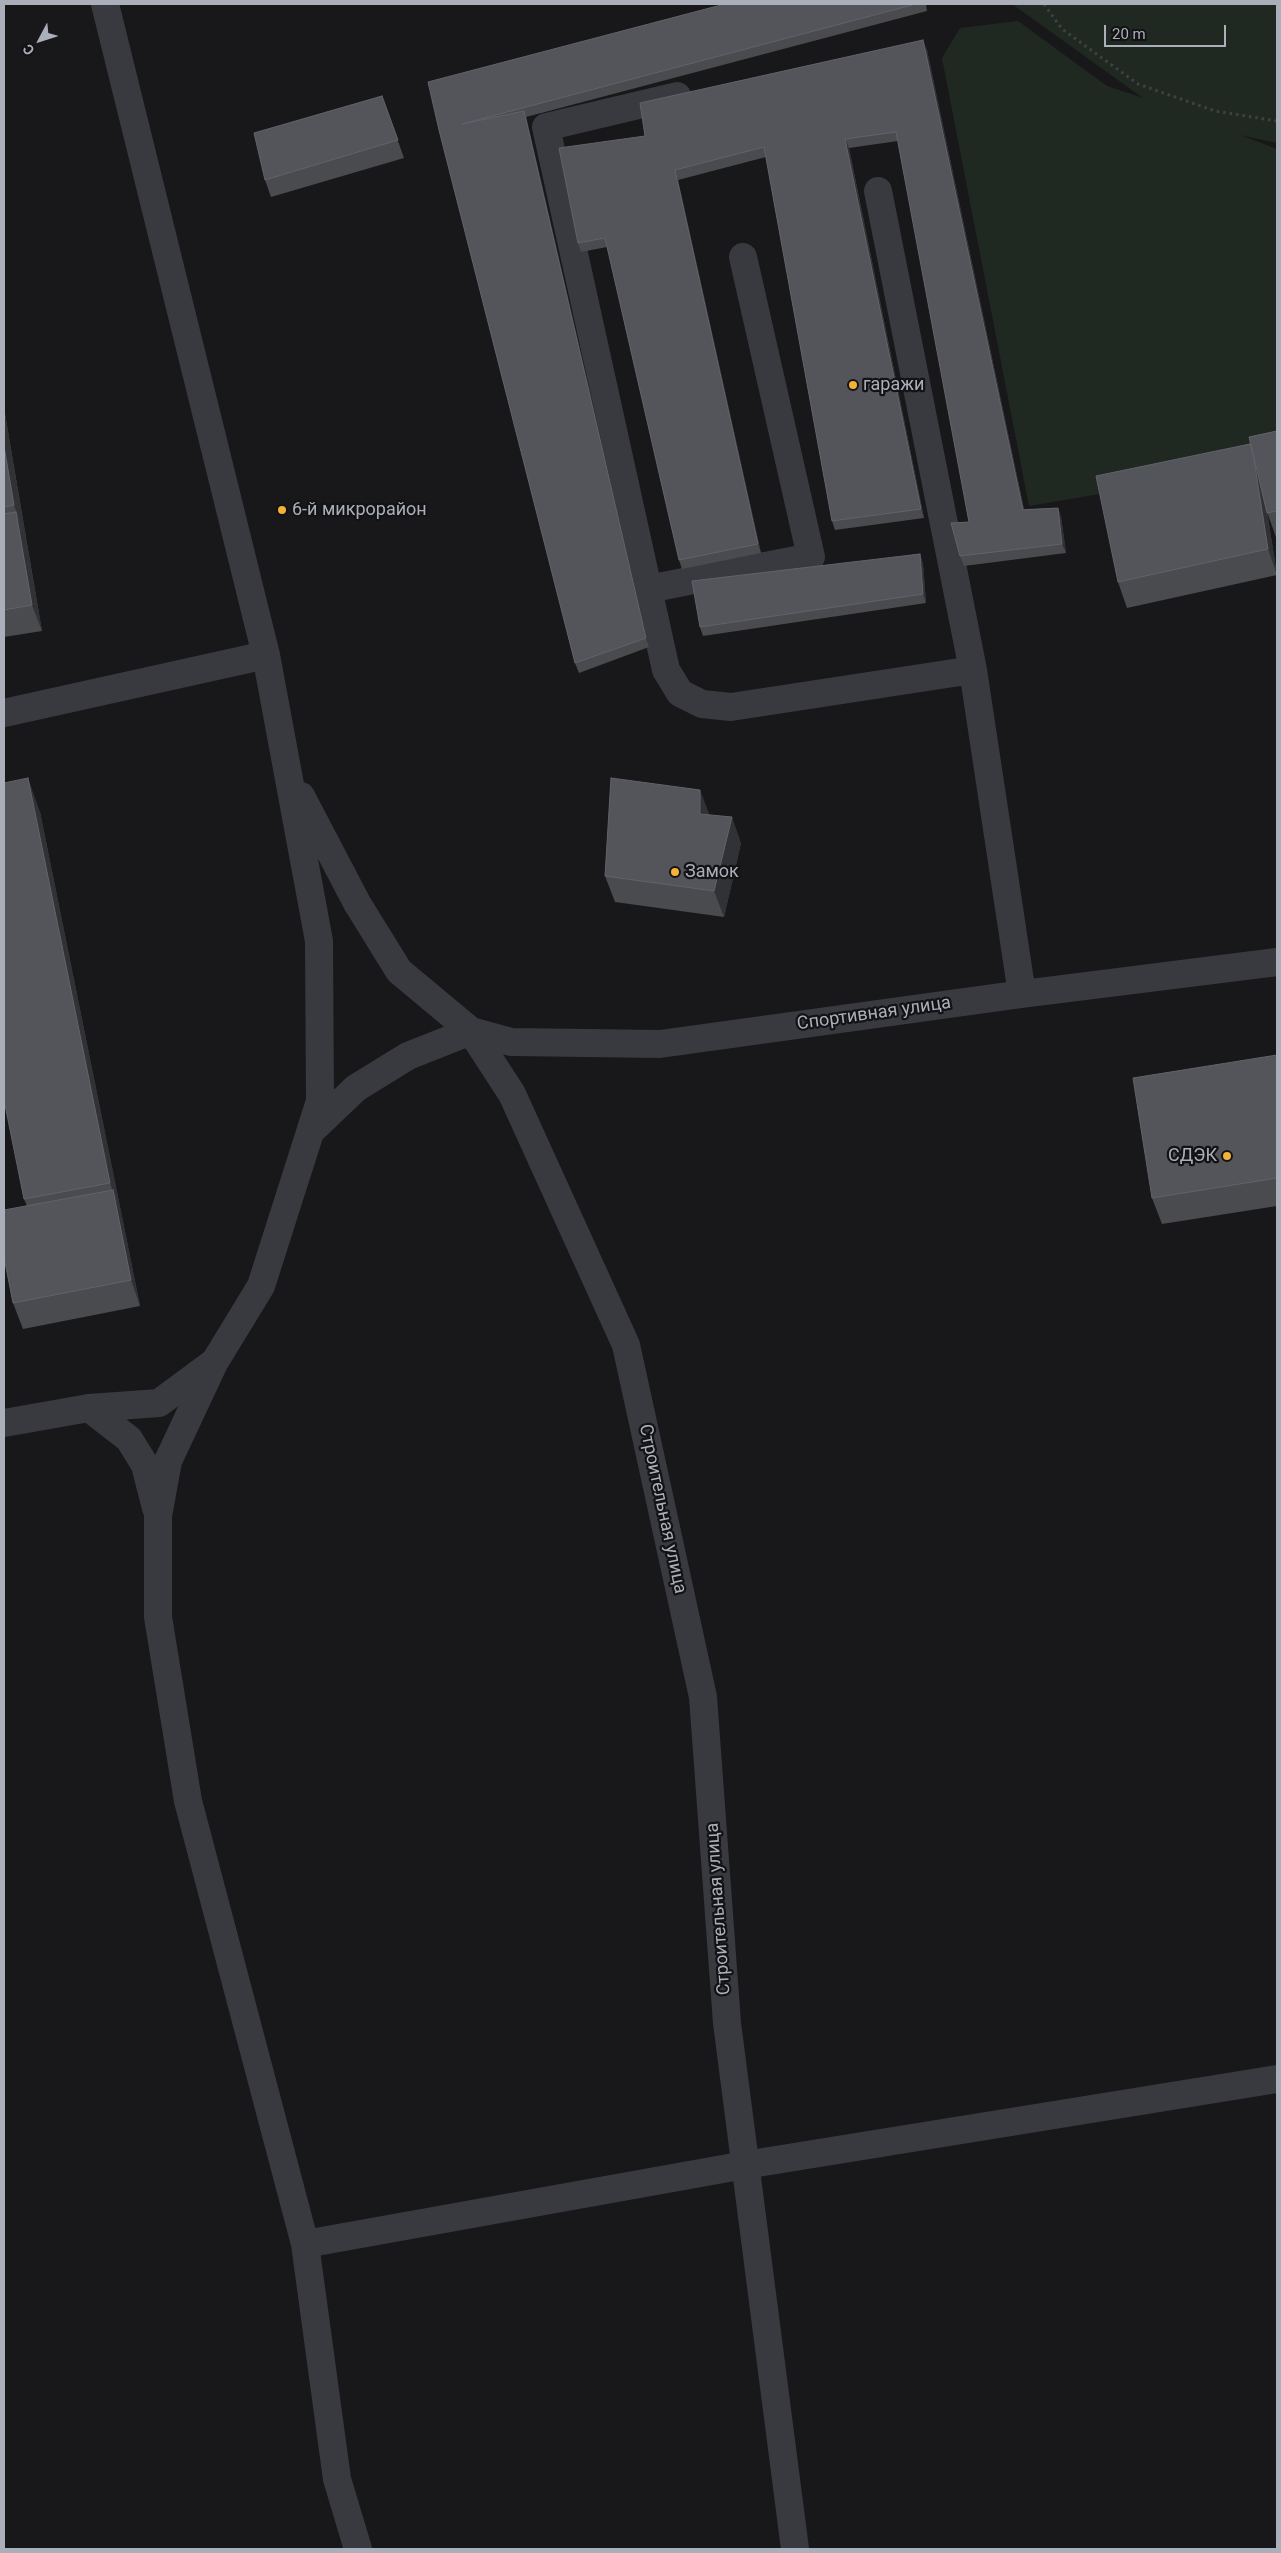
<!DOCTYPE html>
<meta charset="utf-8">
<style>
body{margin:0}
#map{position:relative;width:1281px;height:2553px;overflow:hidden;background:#18181a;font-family:Roboto,sans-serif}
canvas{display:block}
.frame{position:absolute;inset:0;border:5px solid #aaafba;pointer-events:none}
.north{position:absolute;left:15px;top:15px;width:50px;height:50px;-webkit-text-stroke:4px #131315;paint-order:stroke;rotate:230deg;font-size:14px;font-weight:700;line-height:20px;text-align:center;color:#aaafba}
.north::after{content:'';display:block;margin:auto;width:18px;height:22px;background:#aaafba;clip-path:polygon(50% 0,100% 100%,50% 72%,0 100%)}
.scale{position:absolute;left:1104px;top:25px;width:122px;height:22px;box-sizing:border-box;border:2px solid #aaafba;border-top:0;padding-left:6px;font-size:15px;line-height:18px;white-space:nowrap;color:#aaafba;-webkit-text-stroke:4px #131315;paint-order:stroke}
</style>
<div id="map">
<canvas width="1281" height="2553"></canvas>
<div class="frame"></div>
<div class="north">С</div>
<div class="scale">20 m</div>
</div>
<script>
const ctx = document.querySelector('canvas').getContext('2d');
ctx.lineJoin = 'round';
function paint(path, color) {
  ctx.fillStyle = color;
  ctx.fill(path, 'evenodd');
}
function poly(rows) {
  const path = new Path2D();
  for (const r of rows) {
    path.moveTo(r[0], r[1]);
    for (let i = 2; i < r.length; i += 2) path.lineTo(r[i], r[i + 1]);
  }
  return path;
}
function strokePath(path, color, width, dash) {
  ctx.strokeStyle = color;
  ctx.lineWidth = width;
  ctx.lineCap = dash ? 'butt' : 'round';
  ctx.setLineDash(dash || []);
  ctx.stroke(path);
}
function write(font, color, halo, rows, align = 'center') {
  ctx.font = font + ' Roboto,sans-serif';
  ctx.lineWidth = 4.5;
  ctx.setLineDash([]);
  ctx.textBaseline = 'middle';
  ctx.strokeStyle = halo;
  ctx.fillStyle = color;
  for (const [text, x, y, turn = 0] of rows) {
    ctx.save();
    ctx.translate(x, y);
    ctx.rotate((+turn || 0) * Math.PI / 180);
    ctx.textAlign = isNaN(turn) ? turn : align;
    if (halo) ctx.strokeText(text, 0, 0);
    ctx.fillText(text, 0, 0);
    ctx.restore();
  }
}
paint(poly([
 [1012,4,1277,4,1277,143,1240,135,1277,149,1277,464,1029,506,942,58,960,28,1018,21,1107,86,1143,98]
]), '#202921');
strokePath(poly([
 [1044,4,1062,29,1138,84,1215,111,1277,121]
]), '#3f4146', 3, [2.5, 4]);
strokePath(poly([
 [105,4,266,655,319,941,320,1101,261,1286,214,1363,168,1461,158,1516,158,1617,188,1801,305,2244,337,2479,358,2549],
 [677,96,546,127,666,670,680,693,702,704,731,707,973,670],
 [878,191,973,670,1022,994],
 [648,589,811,557,743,257],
 [4,713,266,655],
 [301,796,357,903,399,971,471,1031,512,1094,626,1345,703,1697,727,2023,795,2549],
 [471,1031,511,1042,660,1044,1022,994,1277,962],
 [313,1129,356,1088,408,1056,471,1031],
 [89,1408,129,1439,145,1465,156,1508],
 [4,1423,89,1408,159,1403,213,1363],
 [305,2244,745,2165,1277,2079]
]), '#393a3f', 28);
paint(poly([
 [725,4,926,4,927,11,526,117,649,647,579,673,575,663,439,130],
 [927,50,1024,509,1058,508,1061,517,1066,553,964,566,960,556,969,522,898,141,849,148,924,518,835,530,832,521,766,157,678,180,761,553,682,569,679,560,607,247,581,252,578,243,645,136],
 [382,96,404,158,271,197,265,180],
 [4,408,42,631,4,637],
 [1277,431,1277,540,1267,512,1277,575,1127,608,1118,582,1250,444],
 [920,554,923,564,926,603,703,636,700,627],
 [40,812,140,1306,23,1329,13,1303,27,1206,24,1199],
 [709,815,741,843,724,917,615,902,605,876],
 [1277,1055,1277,1206,1162,1224,1152,1198]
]), '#494b4f');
paint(poly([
 [923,40,927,50,1026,519,1023,510],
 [524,111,527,120,649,647,646,638],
 [845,139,849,148,924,518,921,509],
 [675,170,678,180,761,553,758,544],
 [4,408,26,538,14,505,4,446],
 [1251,444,1261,470,1277,575,1268,549],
 [1058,508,1061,517,1066,553,1062,544],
 [16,512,26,538,42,631,32,605],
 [920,554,923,564,926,603,923,594],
 [28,778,40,812,122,1216,110,1183],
 [700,790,710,816,700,814],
 [732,817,741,843,724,917,714,891],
 [113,1190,122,1216,140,1306,131,1280]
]), '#313235');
const building = poly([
 [725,4,916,4,462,124,524,111,646,638,575,663,439,130,428,82,725,4],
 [923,40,1023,510,1058,508,1062,544,960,556,951,523,969,522,896,132,845,139,921,509,832,521,764,147,675,170,758,544,679,560,605,238,578,243,559,148,645,136,640,103,923,40],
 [382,96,398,140,265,180,254,133,382,96],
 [1277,431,1277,511,1267,513,1249,437,1277,431],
 [1250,444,1253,453,1268,549,1118,582,1096,476,1250,444],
 [4,446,14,505,4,507,4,446],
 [16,512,32,605,4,610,4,514,16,512],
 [920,554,923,594,700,627,692,581,920,554],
 [28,778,110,1183,24,1199,4,1100,4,783,28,778],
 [611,778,700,790,700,814,732,817,714,891,605,876,611,778],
 [1277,1055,1277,1178,1152,1198,1133,1078,1277,1055],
 [113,1190,131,1280,13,1303,4,1257,4,1210,113,1190]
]);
paint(building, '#54555b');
strokePath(building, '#61636a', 1);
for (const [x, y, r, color] of [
 [853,385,5,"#f4b236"],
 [282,510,5,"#f4b236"],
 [675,872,5,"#f4b236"],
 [1227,1156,5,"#f4b236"]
]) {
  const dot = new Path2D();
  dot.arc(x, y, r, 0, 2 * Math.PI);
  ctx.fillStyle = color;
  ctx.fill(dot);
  strokePath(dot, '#131315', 2);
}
write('18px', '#aaafba', '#131315', [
 ["гаражи",863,385],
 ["6-й микрорайон",292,510],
 ["Замок",685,872],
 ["СДЭК",1217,1156,"right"]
], 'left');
write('18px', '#aaafba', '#131315', [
 ["Спортивная улица",874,1014,-8],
 ["Строительная улица",662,1509,78],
 ["Строительная улица",719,1909,-94]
]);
</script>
